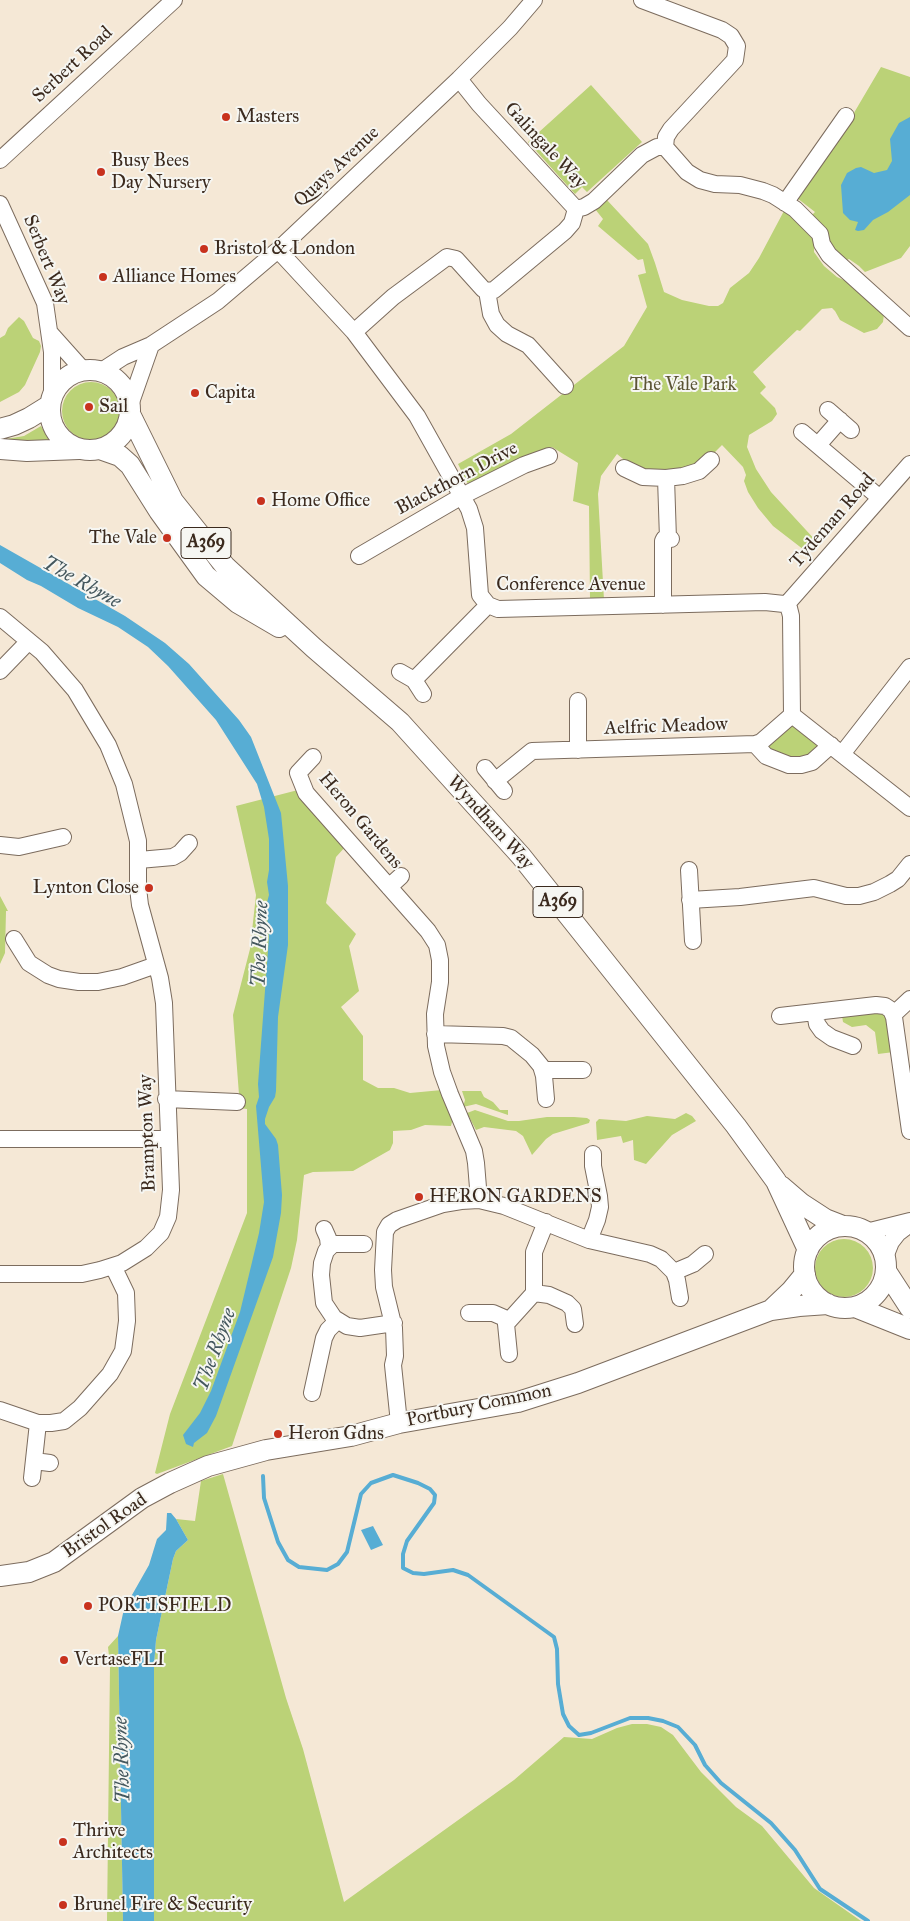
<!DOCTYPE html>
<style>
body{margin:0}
canvas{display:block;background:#f5e8d6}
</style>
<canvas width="910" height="1921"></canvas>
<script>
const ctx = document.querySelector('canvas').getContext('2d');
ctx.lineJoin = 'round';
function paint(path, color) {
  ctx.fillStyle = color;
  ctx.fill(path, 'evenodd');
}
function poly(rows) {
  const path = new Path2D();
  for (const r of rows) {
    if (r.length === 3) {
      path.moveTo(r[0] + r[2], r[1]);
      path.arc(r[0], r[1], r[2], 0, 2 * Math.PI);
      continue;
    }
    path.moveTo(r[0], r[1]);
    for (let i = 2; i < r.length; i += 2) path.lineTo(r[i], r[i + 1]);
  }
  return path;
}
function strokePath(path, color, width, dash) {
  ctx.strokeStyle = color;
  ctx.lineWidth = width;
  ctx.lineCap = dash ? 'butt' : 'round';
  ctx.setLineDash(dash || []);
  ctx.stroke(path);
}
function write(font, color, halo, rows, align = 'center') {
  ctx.font = font + ' "IM FELL Great Primer",serif';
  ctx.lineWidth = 4;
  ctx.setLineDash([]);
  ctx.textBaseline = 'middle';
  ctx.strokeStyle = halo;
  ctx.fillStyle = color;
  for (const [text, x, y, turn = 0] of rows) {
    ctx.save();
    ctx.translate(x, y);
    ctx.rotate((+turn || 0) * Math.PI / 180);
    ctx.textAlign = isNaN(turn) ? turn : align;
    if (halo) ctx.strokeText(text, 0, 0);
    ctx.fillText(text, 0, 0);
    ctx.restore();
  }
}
paint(poly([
 [881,67,910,77,910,246,901,258,865,272,859,266,849,259,843,262,810,217,815,212,797,198,835,145],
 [591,85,642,142,587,192,582,187,575,194,528,142],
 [606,199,648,244,655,263,664,292,682,300,709,306,718,306,723,303,730,288,749,273,759,258,785,209,814,236,814,252,824,266,837,277,846,281,884,314,883,322,877,329,864,333,840,320,835,311,832,308,822,309,800,331,797,330,753,372,766,387,760,393,775,408,777,414,772,421,749,435,747,447,756,469,771,492,817,542,808,553,773,526,758,508,748,492,744,481,746,475,743,467,722,445,707,460,682,473,634,468,617,454,601,476,598,494,604,600,590,600,589,506,573,501,578,463,552,447,525,456,468,484,458,464,511,434,624,346,647,307,638,275,646,273,643,259,638,260,598,226,603,219,595,209],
 [19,317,24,321,33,338,39,341,41,346,40,352,25,385,19,392,0,402,0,338,5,335,8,328],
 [91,411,29],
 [41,426,45,433,51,440,42,443,0,440,24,436],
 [792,725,820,745,808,755,801,757,792,758,764,748],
 [298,790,346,846,336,857,326,903,356,934,349,946,359,991,341,1007,363,1036,363,1080,378,1088,394,1088,410,1093,442,1090,453,1118,451,1126,425,1125,411,1130,393,1131,393,1143,390,1150,353,1171,313,1172,304,1175,297,1240,291,1268,232,1446,157,1474,155,1473,170,1414,247,1213,247,1109,240,1108,233,1015,250,949,256,895,236,806],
 [0,896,8,911,6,911,5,953,0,964],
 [881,1012,887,1016,894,1052,878,1054,875,1032,866,1025,852,1027,843,1022,842,1016],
 [462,1091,481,1091,484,1097,493,1102,500,1110,508,1110,508,1115,476,1104,463,1107,465,1100],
 [475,1110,508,1121,519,1121,547,1117,574,1117,587,1118,590,1120,589,1123,553,1134,546,1139,532,1155,523,1136,516,1131,484,1127,476,1130,467,1113],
 [686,1113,692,1116,696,1121,672,1135,646,1164,634,1160,633,1140,623,1143,621,1136,597,1140,596,1122,599,1119,626,1121,647,1116,675,1119],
 [844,1268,29],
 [223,1474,286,1698,303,1749,344,1902,514,1780,564,1737,592,1739,617,1728,632,1724,647,1724,661,1727,673,1735,701,1772,736,1807,762,1826,814,1888,861,1921,154,1921,154,1665,156,1640,173,1559,176,1551,188,1540,176,1519,195,1521,201,1481],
 [118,1636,123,1921,107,1921,110,1665,108,1647]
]), '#bbd277');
paint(poly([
 [910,117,910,195,888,212,873,220,864,230,858,231,855,230,858,222,850,220,843,213,841,185,847,173,856,168,861,167,874,173,887,170,892,161,890,139,899,123],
 [0,545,125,616,165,643,189,664,239,720,251,737,281,813,288,886,288,945,278,1017,276,1091,275,1097,269,1107,265,1119,265,1124,276,1139,278,1145,282,1195,281,1213,273,1257,216,1416,207,1433,194,1443,193,1447,186,1444,183,1435,200,1413,211,1391,240,1312,259,1233,264,1202,256,1106,259,1097,258,1084,269,937,266,906,269,895,267,882,269,870,269,839,264,807,257,784,216,720,168,666,148,647,118,627,78,608,41,586,27,580,0,563],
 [167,1513,171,1513,176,1519,188,1540,176,1551,173,1559,156,1640,154,1665,154,1921,123,1921,118,1636,124,1609,149,1565,157,1539,166,1530],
 [373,1526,383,1545,371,1550,361,1530]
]), '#57add4');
strokePath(poly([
 [263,1476,264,1498,278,1542,288,1560,299,1567,327,1570,338,1564,347,1552,361,1494,371,1483,393,1475,418,1483,430,1489,435,1495,434,1503,407,1541,403,1554,403,1568,413,1573,424,1574,453,1570,468,1575,554,1637,557,1649,558,1684,563,1714,569,1726,579,1735,591,1733,630,1718,648,1718,663,1721,678,1727,695,1745,705,1765,721,1783,771,1823,795,1850,820,1889,868,1921]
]), '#57add4', 4);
const minor = poly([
 [642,0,722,30,731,36,737,46,735,60,671,129,666,137,665,147],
 [459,79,479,104,576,209],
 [665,147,687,172,700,180,715,184,740,185,763,191,773,195,795,209,820,234,822,244,829,255,910,328],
 [0,160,174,0],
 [785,203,846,116],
 [0,204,45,303,52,352,52,397],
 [576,209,584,207,594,201,642,155,657,147,665,147],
 [278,250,354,332,417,416,469,509,475,528,480,595,488,605,498,609,765,602,784,604,789,608,791,616,792,715,910,808],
 [487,291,491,314,497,325,507,334,528,345,565,386],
 [354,332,393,297,447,257,456,259,483,289,487,291,494,290,565,231,572,223,576,209],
 [50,333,84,371],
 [100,372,123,357,151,345,218,301,278,250,459,79,510,28,534,0],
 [130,405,151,345],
 [828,410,851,430],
 [802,432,880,498],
 [818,445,840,420],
 [624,468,643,477,666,478],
 [668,539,666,478,683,476,699,471,711,460],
 [359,556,462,496,524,465,549,456],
 [663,605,663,541,664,539,671,539],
 [786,605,910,464],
 [0,617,42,652,75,690,108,745,124,784,138,841,138,888,140,905,160,978,164,1003,171,1190,168,1217,161,1233,146,1248,122,1263,100,1270,82,1274,0,1274],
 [0,671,29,641],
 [400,672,414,680,423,694],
 [414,680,488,605],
 [755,744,766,756,789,765,801,765,812,762,831,745],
 [578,750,578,701],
 [842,754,910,667],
 [313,757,298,773,306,793,428,931,437,945,440,960,440,982,435,1014,436,1046,442,1072,450,1094,474,1151,476,1163,479,1200],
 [485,768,504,791],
 [495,781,532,751,755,744,761,742,792,715],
 [0,845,19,847,63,837],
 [139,860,173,857,180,853,189,843],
 [689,870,693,941],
 [389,887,401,876],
 [690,900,740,897,814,888,846,896,859,896,874,892,890,884,898,879,910,864],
 [14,939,29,963,48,975,59,979,79,982,98,982,122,977,156,965],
 [815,1012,817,1024,822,1031,832,1038,853,1046],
 [894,1014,910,999],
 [780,1016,876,1005,885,1006,891,1010,894,1017,910,1131],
 [435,1034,503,1036,511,1038,532,1055,541,1066,544,1076,546,1099],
 [543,1070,583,1070],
 [166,1099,237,1102],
 [0,1139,168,1139],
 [324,1229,328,1238,329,1247],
 [866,1232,910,1221],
 [589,1240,597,1220,600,1207,599,1196,593,1166,593,1154],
 [364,1244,333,1244,326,1251,322,1263,321,1275,324,1303,334,1318,347,1326,360,1328,394,1323],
 [885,1257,891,1242,898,1233,910,1224],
 [674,1272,693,1264,705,1254],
 [534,1293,534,1252,546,1222],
 [469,1313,493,1313,509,1320],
 [509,1354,506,1324,534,1293,549,1295,567,1303,573,1309,575,1324],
 [312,1393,324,1338,328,1330,337,1321],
 [0,1410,38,1423,51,1423,64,1421,80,1408,110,1374,123,1351,127,1321,126,1293,113,1266],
 [399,1423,393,1365,395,1356,394,1328,384,1287,383,1270,385,1232,389,1225,397,1220,443,1204,461,1201,479,1200,504,1206,589,1240,650,1254,661,1259,674,1272,677,1280,680,1298],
 [34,1461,50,1463],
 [32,1478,38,1423]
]);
const major = poly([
 [90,410,40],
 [130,414,173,501,225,566,314,648,400,722,521,856,736,1126,776,1181,808,1250],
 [0,429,14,425,29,418,50,405],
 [0,449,27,451,79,449],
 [100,449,120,456,130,465,159,511,206,576,238,603,279,627],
 [781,1186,802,1204,825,1219,843,1226],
 [845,1267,41],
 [886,1271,910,1308],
 [855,1307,910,1329],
 [771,1310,791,1291,805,1274],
 [0,1576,29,1572,54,1562,142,1498,170,1483,208,1466,266,1450,351,1436,399,1423,518,1402,578,1383,771,1310,799,1306,828,1304]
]);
strokePath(minor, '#7c6c5e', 18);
strokePath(major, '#7c6c5e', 22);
strokePath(minor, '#fff', 16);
strokePath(major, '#fff', 20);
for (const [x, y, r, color] of [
 [226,117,5,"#c8321e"],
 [101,172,5,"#c8321e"],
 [204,249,5,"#c8321e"],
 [103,277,5,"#c8321e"],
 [195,393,5,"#c8321e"],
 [89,407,5,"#c8321e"],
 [261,501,5,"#c8321e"],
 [167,538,5,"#c8321e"],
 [149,888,5,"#c8321e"],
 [419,1197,5,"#c8321e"],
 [278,1434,5,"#c8321e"],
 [88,1606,5,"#c8321e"],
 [64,1660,5,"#c8321e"],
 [63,1842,5,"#c8321e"],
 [63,1905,5,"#c8321e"]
]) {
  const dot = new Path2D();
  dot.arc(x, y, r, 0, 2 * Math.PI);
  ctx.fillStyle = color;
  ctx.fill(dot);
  strokePath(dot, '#f6f6f2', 2);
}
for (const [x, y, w] of [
 [206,543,50],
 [558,902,50]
]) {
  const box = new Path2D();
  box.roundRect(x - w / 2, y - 15.5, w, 31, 4);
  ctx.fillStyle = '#f6f6f2';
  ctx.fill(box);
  strokePath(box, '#3b2a1e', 1);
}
write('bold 18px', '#3b2a1e', null, [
 ["A369",206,543],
 ["A369",558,902]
]);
write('19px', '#3b2a1e', '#f6f6f2', [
 ["Serbert Road",73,65,-43],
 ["Galingale Way",545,146,47],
 ["Quays Avenue",337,167,-43],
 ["Serbert Way",46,260,68],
 ["Blackthorn Drive",457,479,-28],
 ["Tydeman Road",833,521,-49],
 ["Conference Avenue",571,585],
 ["Aelfric Meadow",666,727,-2],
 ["Heron Gardens",360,821,50],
 ["Wyndham Way",490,823,48],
 ["Brampton Way",148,1133,-92],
 ["Portbury Common",479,1406,-12],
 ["Bristol Road",105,1526,-35]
]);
write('19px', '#3b2a1e', '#f6f6f2', [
 ["Masters",236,117],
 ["Busy Bees",111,161],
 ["Day Nursery",111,183],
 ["Bristol & London",214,249],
 ["Alliance Homes",113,277],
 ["Capita",205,393],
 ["Sail",99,407],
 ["Home Office",271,501],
 ["The Vale",157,538,"right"],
 ["Lynton Close",139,888,"right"],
 ["HERON GARDENS",429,1197],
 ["Heron Gdns",288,1434],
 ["PORTISFIELD",98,1606],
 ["VertaseFLI",74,1660],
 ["Thrive",73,1831],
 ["Architects",73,1853],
 ["Brunel Fire & Security",73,1905]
], 'left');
write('19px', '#5b5434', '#f6f6f2', [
 ["The Vale Park",683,385]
]);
write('italic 20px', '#45585e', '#f6f6f2', [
 ["The Rhyne",81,583,29],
 ["The Rhyne",261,944,-88],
 ["The Rhyne",216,1350,-70],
 ["The Rhyne",123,1760,-92]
]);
</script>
